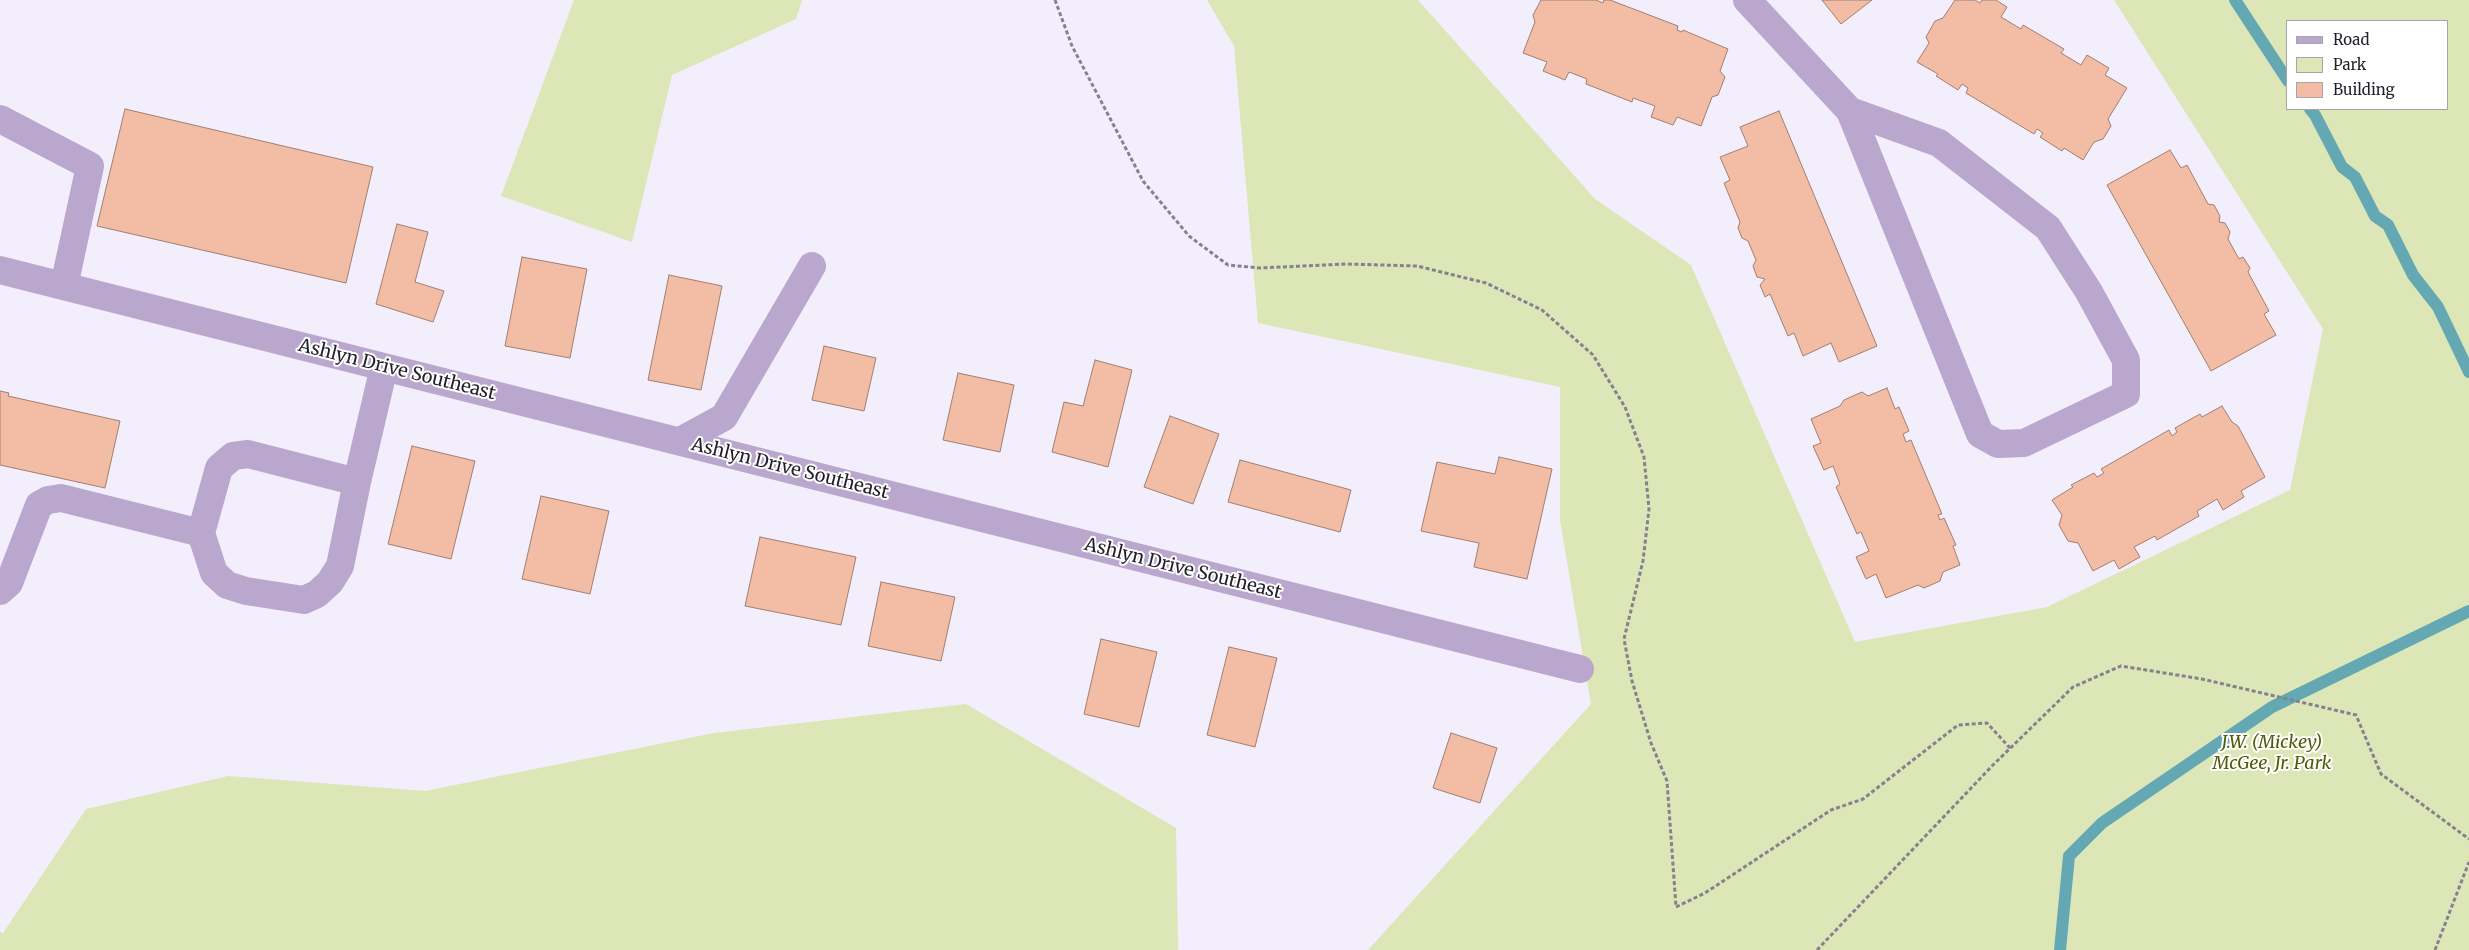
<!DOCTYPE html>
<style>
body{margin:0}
#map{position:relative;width:2469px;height:950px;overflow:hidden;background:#f3eefc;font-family:Merriweather,serif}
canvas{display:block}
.legend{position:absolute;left:2286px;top:20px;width:162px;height:90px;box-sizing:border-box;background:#fff;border:1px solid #a7a5aa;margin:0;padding:6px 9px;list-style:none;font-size:15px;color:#221e2a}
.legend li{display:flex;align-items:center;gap:10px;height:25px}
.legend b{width:25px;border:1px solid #a7a5aa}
</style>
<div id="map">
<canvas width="2469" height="950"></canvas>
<ul class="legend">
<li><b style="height:6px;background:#baa7ce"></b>Road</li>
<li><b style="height:14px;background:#dce6b7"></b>Park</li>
<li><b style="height:14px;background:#f2bca5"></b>Building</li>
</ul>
</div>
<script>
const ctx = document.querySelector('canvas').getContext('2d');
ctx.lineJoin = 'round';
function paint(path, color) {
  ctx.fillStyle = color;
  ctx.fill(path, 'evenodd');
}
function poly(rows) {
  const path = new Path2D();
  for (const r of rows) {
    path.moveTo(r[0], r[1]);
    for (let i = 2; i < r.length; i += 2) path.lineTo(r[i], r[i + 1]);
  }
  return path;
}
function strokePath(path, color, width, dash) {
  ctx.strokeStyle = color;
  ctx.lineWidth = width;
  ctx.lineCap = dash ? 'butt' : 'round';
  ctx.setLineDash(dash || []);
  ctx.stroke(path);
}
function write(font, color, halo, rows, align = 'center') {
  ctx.font = font + ' Merriweather,serif';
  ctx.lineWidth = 4;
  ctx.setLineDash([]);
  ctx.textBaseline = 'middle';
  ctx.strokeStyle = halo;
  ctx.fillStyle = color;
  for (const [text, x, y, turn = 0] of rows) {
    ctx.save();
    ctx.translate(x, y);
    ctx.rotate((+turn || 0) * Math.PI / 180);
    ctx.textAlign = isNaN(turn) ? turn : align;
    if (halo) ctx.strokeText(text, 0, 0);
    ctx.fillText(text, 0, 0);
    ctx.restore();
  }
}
paint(poly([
 [574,0,802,0,796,19,672,75,632,242,501,196],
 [1207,0,1418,0,1595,199,1691,265,1855,642,2047,607,2290,490,2323,329,2114,0,2469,0,2469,950,1368,950,1591,704,1560,520,1560,387,1258,323,1234,46],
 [2288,21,2448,21,2448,109,2288,109],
 [966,704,1176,828,1178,950,0,950,0,932,3,933,86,809,228,776,425,791,714,733]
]), '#dce6b7');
strokePath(poly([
 [2235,0,2288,81],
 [2310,109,2315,115,2342,167,2355,177,2375,216,2388,225,2413,275,2438,307,2469,372],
 [2060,950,2069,856,2102,823,2272,707,2469,611]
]), '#64a8b3', 12);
const building = poly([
 [1541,0,1596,0,1603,3,1604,0,1610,0,1678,26,1677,30,1682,32,1683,30,1728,49,1720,71,1725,77,1718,95,1712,97,1701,126,1677,117,1673,125,1651,117,1655,106,1633,98,1632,102,1586,84,1587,79,1569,72,1565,80,1543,71,1547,62,1523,53,1535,22,1533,15,1541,0],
 [1822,0,1872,0,1841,24,1822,0],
 [1955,0,1975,0,1980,3,1982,0,1996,0,2007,7,2001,17,2021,29,2023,25,2064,49,2061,53,2081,65,2087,55,2109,68,2105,75,2127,88,2108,119,2111,126,2103,139,2094,142,2083,160,2064,148,2062,151,2040,137,2043,133,2037,129,2034,134,1966,93,1968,88,1962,84,1958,90,1936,76,1938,74,1917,62,1929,43,1926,37,1935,21,1943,18,1955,0],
 [125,109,373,167,346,283,97,226,125,109],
 [1779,111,1877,346,1839,362,1831,343,1803,356,1794,333,1788,336,1770,294,1765,297,1760,285,1765,279,1757,277,1753,266,1756,260,1748,241,1742,238,1738,228,1740,222,1724,183,1730,180,1720,157,1748,146,1740,127,1779,111],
 [2170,150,2181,168,2187,165,2208,204,2214,205,2220,216,2219,222,2225,223,2230,232,2228,239,2239,259,2243,257,2250,268,2248,272,2269,311,2264,314,2276,335,2211,371,2107,185,2170,150],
 [397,224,428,232,415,282,444,291,433,322,376,304,397,224],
 [522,257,587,269,570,358,505,346,522,257],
 [669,275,722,286,701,390,648,380,669,275],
 [824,346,876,358,864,411,812,400,824,346],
 [1095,360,1132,370,1108,467,1052,452,1064,402,1083,406,1095,360],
 [958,373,1014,385,1000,452,943,440,958,373],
 [1887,388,1895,409,1899,407,1909,431,1903,434,1906,442,1911,440,1942,514,1938,515,1940,520,1944,518,1956,545,1953,546,1960,565,1943,572,1940,581,1924,588,1918,585,1886,598,1876,574,1866,579,1856,557,1869,551,1861,532,1857,534,1836,487,1840,484,1833,466,1824,470,1813,446,1821,443,1811,419,1840,406,1844,400,1862,392,1868,396,1887,388],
 [0,391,9,393,8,396,120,421,105,488,0,465,0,391],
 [2222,406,2232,422,2238,426,2265,477,2241,491,2244,497,2223,510,2217,499,2197,511,2199,516,2157,540,2155,536,2134,547,2140,557,2119,569,2114,560,2093,571,2078,543,2068,541,2059,525,2062,515,2052,500,2073,487,2071,485,2094,473,2097,477,2104,473,2101,469,2169,430,2172,436,2177,432,2175,428,2200,414,2202,417,2222,406],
 [1170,416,1219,434,1193,504,1144,487,1170,416],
 [412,446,475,461,451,559,388,544,412,446],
 [1499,457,1552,469,1527,579,1474,567,1479,543,1421,531,1437,462,1495,474,1499,457],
 [1240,460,1351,490,1340,532,1228,502,1240,460],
 [541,496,609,511,590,594,522,579,541,496],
 [760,537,856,557,841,625,745,606,760,537],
 [881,582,955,597,941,661,868,646,881,582],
 [1101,639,1157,652,1139,727,1084,714,1101,639],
 [1229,647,1277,658,1255,747,1207,735,1229,647],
 [1451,733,1497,748,1480,803,1433,788,1451,733]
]);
paint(building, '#f2bca5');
strokePath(building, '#a07f71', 1);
strokePath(poly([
 [1055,0,1072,46,1143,181,1189,236,1228,265,1260,268,1346,264,1417,266,1486,283,1542,310,1593,355,1625,407,1644,457,1649,509,1643,561,1624,639,1632,681,1651,743,1667,781,1676,907,1705,893,1831,810,1863,799,1958,725,1987,723,2010,748],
 [1817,950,1993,765,2073,687,2121,666,2202,679,2356,715,2381,774,2469,839],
 [2435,950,2469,862]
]), '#85818e', 3, [4, 2.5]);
strokePath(poly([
 [1747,0,1850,111,1939,143,2048,228,2089,292,2126,360,2126,394,2024,443,1998,444,1980,434,1850,111],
 [0,119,90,166,64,286],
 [0,270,1580,669],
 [680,441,724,417,812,266],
 [357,482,340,566,330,582,317,594,304,600,246,591,227,585,214,573,201,533,219,468,233,456,248,454,357,482,384,367],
 [0,591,9,583,39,505,48,500,61,498,201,533]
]), '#baa7ce', 28);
write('18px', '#221e2a', '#fff', [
 ["Ashlyn Drive Southeast",397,370,14],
 ["Ashlyn Drive Southeast",790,469,14],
 ["Ashlyn Drive Southeast",1183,569,14]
]);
write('italic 18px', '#515c08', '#fff', [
 ["J.W. (Mickey)",2272,743],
 ["McGee, Jr. Park",2272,764]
]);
</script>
